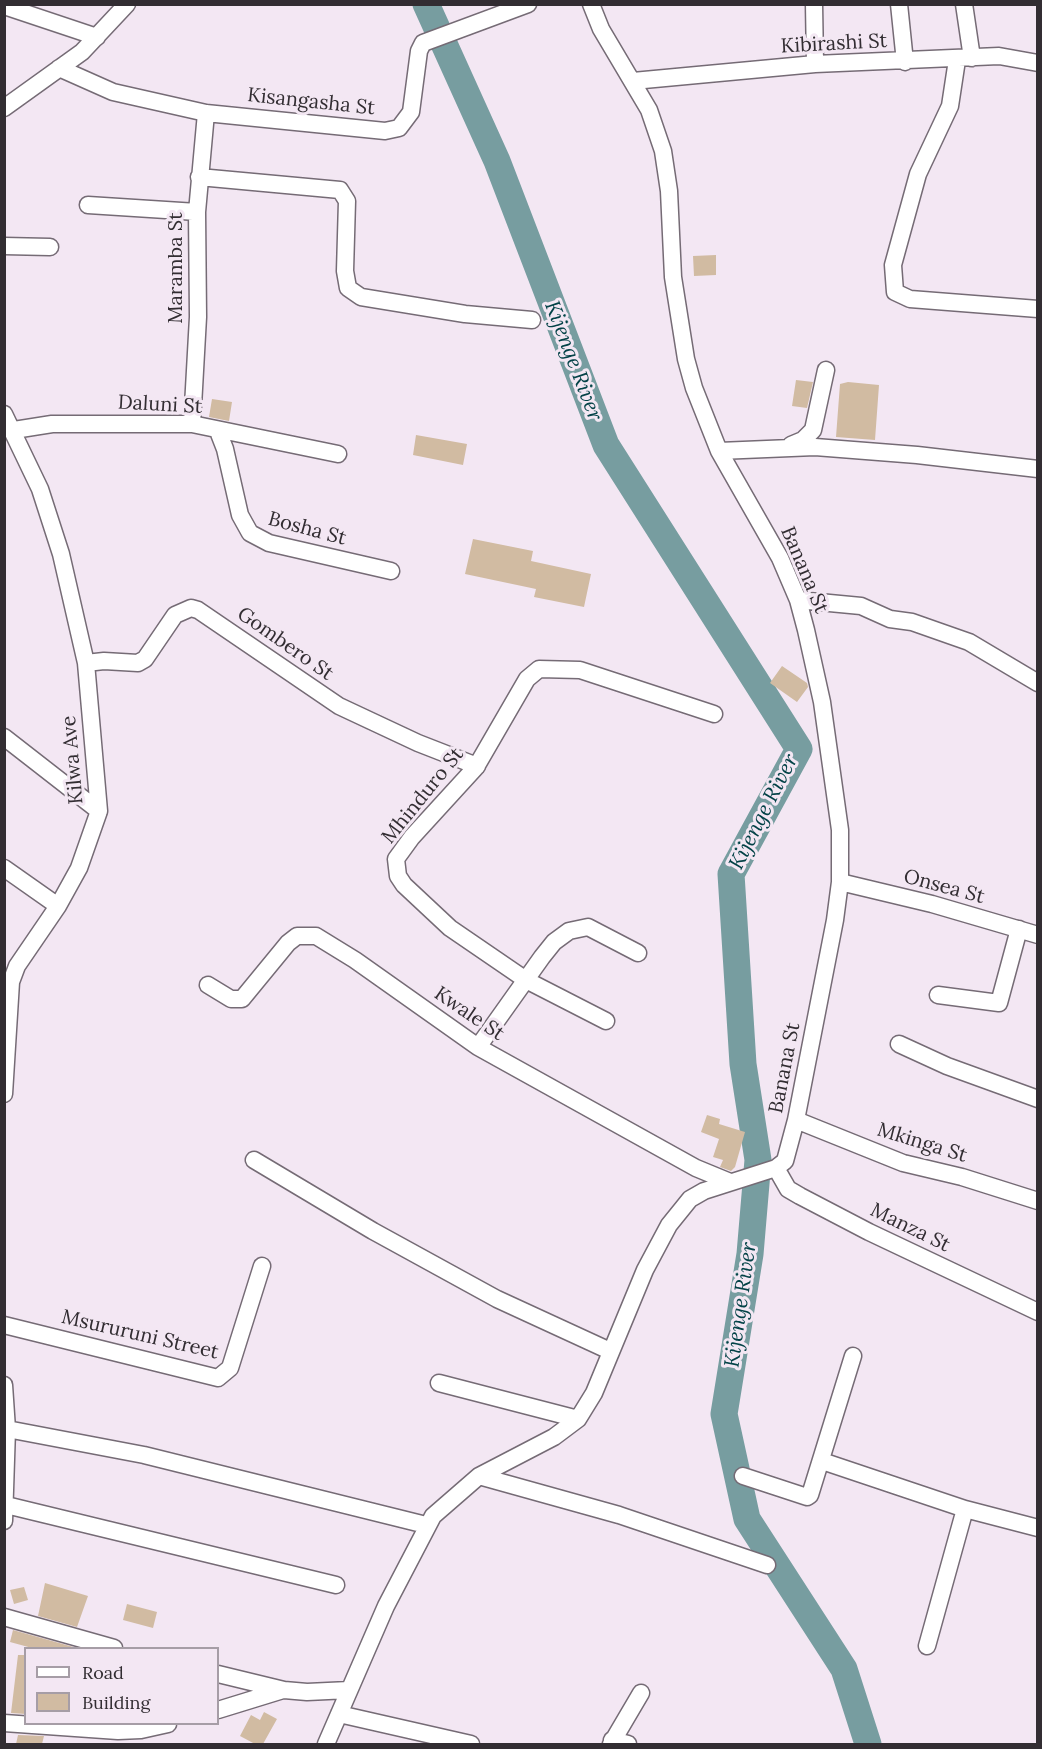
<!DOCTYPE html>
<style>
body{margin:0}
#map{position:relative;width:1042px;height:1749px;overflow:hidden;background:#f3e7f3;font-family:Lora,serif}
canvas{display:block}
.frame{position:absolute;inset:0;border:6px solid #322d32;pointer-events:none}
.legend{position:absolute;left:24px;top:1647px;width:195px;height:78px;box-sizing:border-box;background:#f3e7f3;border:2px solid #a69da6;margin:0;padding:8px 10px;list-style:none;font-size:18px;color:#322d32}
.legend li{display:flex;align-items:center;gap:12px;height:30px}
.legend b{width:30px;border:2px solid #a69da6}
</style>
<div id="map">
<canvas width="1042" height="1749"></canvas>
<div class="frame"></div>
<ul class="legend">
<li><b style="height:8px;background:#fff"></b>Road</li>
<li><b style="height:16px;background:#d1bba2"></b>Building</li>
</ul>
</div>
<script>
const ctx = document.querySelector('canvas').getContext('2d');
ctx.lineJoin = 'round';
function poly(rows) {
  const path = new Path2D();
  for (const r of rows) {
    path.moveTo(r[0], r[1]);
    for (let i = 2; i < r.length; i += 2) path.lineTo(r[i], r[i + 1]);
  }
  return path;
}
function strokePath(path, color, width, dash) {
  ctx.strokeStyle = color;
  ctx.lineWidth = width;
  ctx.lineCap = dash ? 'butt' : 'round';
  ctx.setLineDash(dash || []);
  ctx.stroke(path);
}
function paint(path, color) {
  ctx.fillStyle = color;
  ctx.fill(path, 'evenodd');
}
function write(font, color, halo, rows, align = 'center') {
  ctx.font = font + ' Lora,serif';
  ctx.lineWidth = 6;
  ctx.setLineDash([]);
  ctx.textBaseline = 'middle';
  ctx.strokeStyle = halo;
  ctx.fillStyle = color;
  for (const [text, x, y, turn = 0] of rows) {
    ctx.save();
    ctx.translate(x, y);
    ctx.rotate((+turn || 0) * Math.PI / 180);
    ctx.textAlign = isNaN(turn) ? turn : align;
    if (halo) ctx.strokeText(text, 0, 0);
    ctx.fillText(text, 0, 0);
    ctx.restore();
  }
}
strokePath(poly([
 [426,4,497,161,606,445,799,749,731,874,743,1064,758,1160,750,1254,724,1414,747,1519,844,1669,868,1744]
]), '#779da0', 27);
paint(poly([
 [716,255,716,275,694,276,693,256],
 [796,380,813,382,807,408,792,406],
 [848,382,879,385,875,440,836,437,840,384],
 [212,399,232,402,229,421,209,417],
 [416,435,467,444,463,465,413,455],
 [473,539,533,551,531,561,591,574,584,607,534,597,536,589,465,574],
 [782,666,807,683,808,687,797,702,770,683],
 [707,1115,720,1119,719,1124,745,1132,735,1167,731,1171,720,1167,723,1160,713,1157,719,1139,701,1132],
 [45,1583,88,1596,77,1627,38,1616],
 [24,1587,28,1600,14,1604,10,1590],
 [127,1604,157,1612,153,1628,123,1620],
 [13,1630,77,1648,32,1648,10,1642],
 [18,1655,26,1655,26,1714,11,1713],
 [264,1712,277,1719,263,1744,255,1744,240,1736,251,1715,260,1720],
 [18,1735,44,1736,42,1744,16,1744]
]), '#d1bba2');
const minor = poly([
 [814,4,815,64],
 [899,4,905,62],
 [964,4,972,58],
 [4,6,97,37],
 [957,60,950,106,918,174,893,265,895,292,910,299,1038,309],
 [59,68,113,92,206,113,385,131,399,128,411,112,419,51,423,43,528,4],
 [633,81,815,64,999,56,1038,63],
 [4,108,82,52,127,4],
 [199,177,340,190,347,201,345,271,348,288,361,297,465,314,532,320],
 [88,205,197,212],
 [4,246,50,247],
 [4,414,40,489,61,554,86,663,99,811,79,868,58,906,17,966,11,982,4,1094],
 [192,424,198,317,197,212,206,113],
 [14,430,52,424,192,424,338,454],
 [218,431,225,449,240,515,250,533,269,543,391,571],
 [791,445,803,440,813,430,826,370],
 [719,451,815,447,917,455,1038,469],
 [798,600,861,606,890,619,912,622,949,635,969,642,1038,683],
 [86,663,104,661,138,663,145,659,175,615,191,608,198,610,339,706,418,743,477,766],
 [4,737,99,811],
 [4,868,58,906],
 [840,882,932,904,1038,935],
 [208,985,231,999,242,999,288,943,297,936,316,936,355,960,478,1047,696,1168,730,1182],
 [938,995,999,1003,1019,929],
 [606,1021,526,980,450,928,404,885,398,876,396,859,412,837,476,767,527,679,539,669,580,670,714,714],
 [899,1044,947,1066,1038,1099],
 [478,1047,542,957,554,942,569,931,588,927,638,953],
 [796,1120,903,1163,962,1177,1038,1201],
 [254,1160,373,1231,497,1299,610,1351],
 [776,1168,788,1189,800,1196,869,1232,1038,1312],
 [4,1325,218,1378,230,1368,262,1266],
 [439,1383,578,1419],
 [4,1385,7,1429,4,1521],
 [7,1429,144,1455,426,1525],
 [822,1461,965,1509,1038,1528],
 [479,1476,619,1515,767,1565],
 [743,1476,807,1497,810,1495,853,1356],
 [6,1505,336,1585],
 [4,1617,114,1648],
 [927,1646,965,1509],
 [218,1674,284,1690,307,1692,349,1690],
 [218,1710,283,1690],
 [339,1714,471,1744],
 [4,1723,118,1731,141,1730,168,1724],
 [612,1740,628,1744],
 [326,1744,386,1606,433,1516,479,1476,554,1437,578,1419,594,1393,645,1270,669,1225,690,1199,704,1191,776,1168,785,1161,796,1120,835,920,840,882,840,830,822,702,806,630,798,600,780,558,719,451,694,388,686,359,673,277,669,191,663,151,649,110,601,29,591,4],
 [611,1744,641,1693]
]);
strokePath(minor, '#756b75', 19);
strokePath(minor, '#fff', 16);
write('20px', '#322d32', '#f3e7f3', [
 ["Kibirashi St",834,44,-3],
 ["Kisangasha St",311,102,6],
 ["Maramba St",176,268,-90],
 ["Daluni St",160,405,3],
 ["Bosha St",307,529,15],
 ["Banana St",804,570,67],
 ["Gombero St",285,644,35],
 ["Kilwa Ave",73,760,-95],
 ["Mhinduro St",423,796,-51],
 ["Onsea St",944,887,15],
 ["Kwale St",469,1014,34],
 ["Banana St",785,1068,-79],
 ["Mkinga St",922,1143,17],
 ["Manza St",910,1228,26],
 ["Msururuni Street",140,1335,13]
]);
write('italic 21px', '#034247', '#f3e7f3', [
 ["Kijenge River",573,361,69],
 ["Kijenge River",764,812,-63],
 ["Kijenge River",741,1305,-82]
]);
</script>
